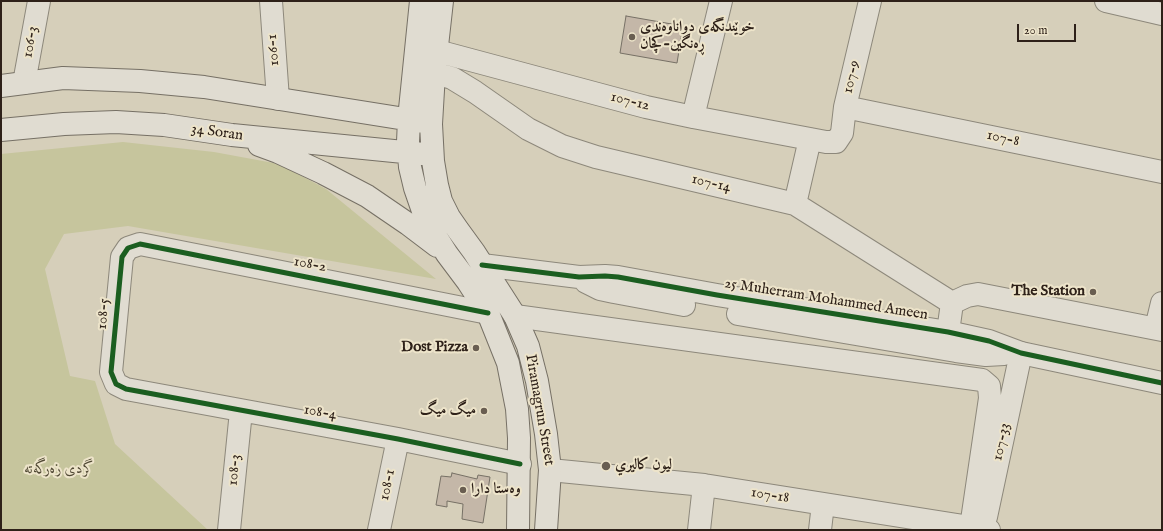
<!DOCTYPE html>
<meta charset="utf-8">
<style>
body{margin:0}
#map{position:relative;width:1163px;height:531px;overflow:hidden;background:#d6cfba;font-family:"IM FELL English",serif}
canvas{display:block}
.frame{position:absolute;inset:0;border:2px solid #2e2119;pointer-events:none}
.scale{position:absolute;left:1017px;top:24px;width:59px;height:18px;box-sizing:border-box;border:2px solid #2e2119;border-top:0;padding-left:5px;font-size:12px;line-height:14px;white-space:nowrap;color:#2e2119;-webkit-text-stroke:3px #ede4ca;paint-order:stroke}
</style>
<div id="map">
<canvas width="1163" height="531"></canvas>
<div class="frame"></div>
<div class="scale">20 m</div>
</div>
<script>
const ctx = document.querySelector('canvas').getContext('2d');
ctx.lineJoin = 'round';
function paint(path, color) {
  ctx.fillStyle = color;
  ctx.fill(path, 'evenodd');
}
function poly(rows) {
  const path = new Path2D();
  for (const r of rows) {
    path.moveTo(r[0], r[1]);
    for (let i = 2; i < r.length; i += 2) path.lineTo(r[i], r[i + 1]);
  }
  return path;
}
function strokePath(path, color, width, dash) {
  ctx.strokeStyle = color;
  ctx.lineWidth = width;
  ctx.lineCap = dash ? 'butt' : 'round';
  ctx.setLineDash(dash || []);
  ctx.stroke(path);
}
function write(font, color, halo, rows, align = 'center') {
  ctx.font = font + ' "IM FELL English",Amiri,serif';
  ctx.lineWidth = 4;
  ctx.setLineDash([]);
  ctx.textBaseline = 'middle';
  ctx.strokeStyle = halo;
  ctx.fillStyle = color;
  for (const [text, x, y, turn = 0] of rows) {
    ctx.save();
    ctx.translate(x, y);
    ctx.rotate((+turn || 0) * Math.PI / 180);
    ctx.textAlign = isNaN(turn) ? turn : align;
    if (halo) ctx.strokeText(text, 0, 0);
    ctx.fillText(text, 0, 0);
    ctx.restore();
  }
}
paint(poly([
 [123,142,214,152,279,164,326,189,436,279,128,226,64,234,45,269,70,376,95,381,115,444,208,530,1,530,1,154]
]), '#c6c59d');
const building = poly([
 [626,16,683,26,677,63,620,53,626,16],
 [452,473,477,479,478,475,490,477,483,523,462,519,463,504,447,501,447,507,436,505,441,476,451,477,452,473]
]);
paint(building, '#c4b7a8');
strokePath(building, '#767065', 1);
const minor = poly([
 [271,1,278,99],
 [1106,1,1162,14],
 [437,51,646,107,693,117,826,142,836,142,842,133,845,107,870,1],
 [434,73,452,78,475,92,528,129,562,146,596,157,795,204,952,303,948,332],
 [24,83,39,1],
 [845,107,1162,172],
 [693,117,721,1],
 [795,204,810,139],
 [952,303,967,296,978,294,1162,330],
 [488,313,140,244,128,248,122,257,111,372,116,384,126,389,398,439,520,464],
 [515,316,982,380,989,386,990,398,971,527],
 [1156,328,1162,303],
 [550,470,704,485,989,530],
 [986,517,1021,353],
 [229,530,241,411],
 [379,530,398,439],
 [699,530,704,485],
 [820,530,823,504]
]);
const tertiary = poly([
 [482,265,579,277,605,276,618,277,717,295,948,332,989,341,1021,353,1162,383],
 [586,282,600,289,614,292,684,305],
 [738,314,956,351,986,355,1004,354]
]);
const secondary = poly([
 [421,1,409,119,408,142,410,167,415,188,424,214,435,235,447,254,468,282,488,313,508,363,517,409,519,438,518,530],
 [442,1,434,73,431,124,433,161,437,185,441,201,449,217,458,230,474,252,515,316,528,346,537,381,546,434,550,470,546,530],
 [1,86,63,78,140,81,204,87,424,122],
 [1,130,64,124,116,122,164,125,232,135,424,154],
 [259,145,278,152,323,173,367,196,408,224,437,246]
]);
strokePath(minor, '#8d887b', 24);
strokePath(tertiary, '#8d887b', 24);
strokePath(secondary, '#767065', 24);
strokePath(minor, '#e0dcd1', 22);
strokePath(tertiary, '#e0dcd1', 22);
strokePath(secondary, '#e0dcd1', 22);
strokePath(poly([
 [482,265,579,277,605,276,618,277,717,295,948,332,989,341,1021,353,1162,383],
 [488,313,140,244,128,248,122,257,111,372,116,384,126,389,398,439,520,464]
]), '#1b5e20', 5);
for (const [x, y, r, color] of [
 [632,37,4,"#695e51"],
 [1093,292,4,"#695e51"],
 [476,348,4,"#695e51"],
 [484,411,4,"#695e51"],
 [606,466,5,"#695e51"],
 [463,490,4,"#695e51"]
]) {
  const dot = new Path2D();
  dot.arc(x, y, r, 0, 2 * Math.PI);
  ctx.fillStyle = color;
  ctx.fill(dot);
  strokePath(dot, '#ede4ca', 1.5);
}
write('bold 15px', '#2e2119', '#ede4ca', [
 ["خوێندنگەی دواناوەندی",640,28],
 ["ڕەنگین-کچان",640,45],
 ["The Station",1085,292,"right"],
 ["Dost Pizza",468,348,"right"],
 ["میگ میگ",476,411,"right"],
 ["ليون كاليري",615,466],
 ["وەستا دارا",471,490]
], 'left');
write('15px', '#2e2119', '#ede4ca', [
 ["106-3",31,42,-80],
 ["106-1",274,50,-94],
 ["107-9",852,77,-77],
 ["107-12",630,102,14],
 ["34 Soran",217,133,8],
 ["107-8",1003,139,12],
 ["107-14",711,184,13],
 ["108-2",310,265,11],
 ["25 Muherram Mohammed Ameen",826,300,9],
 ["108-5",104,314,-85],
 ["Piramagrun Street",539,410,80],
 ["108-4",320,413,10],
 ["107-33",1002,442,-78],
 ["108-3",235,470,-84],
 ["108-1",388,485,-78],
 ["107-18",770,496,9]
]);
write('italic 15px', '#504834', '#ede4ca', [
 ["گردی زەرگەتە",60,470]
]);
</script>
